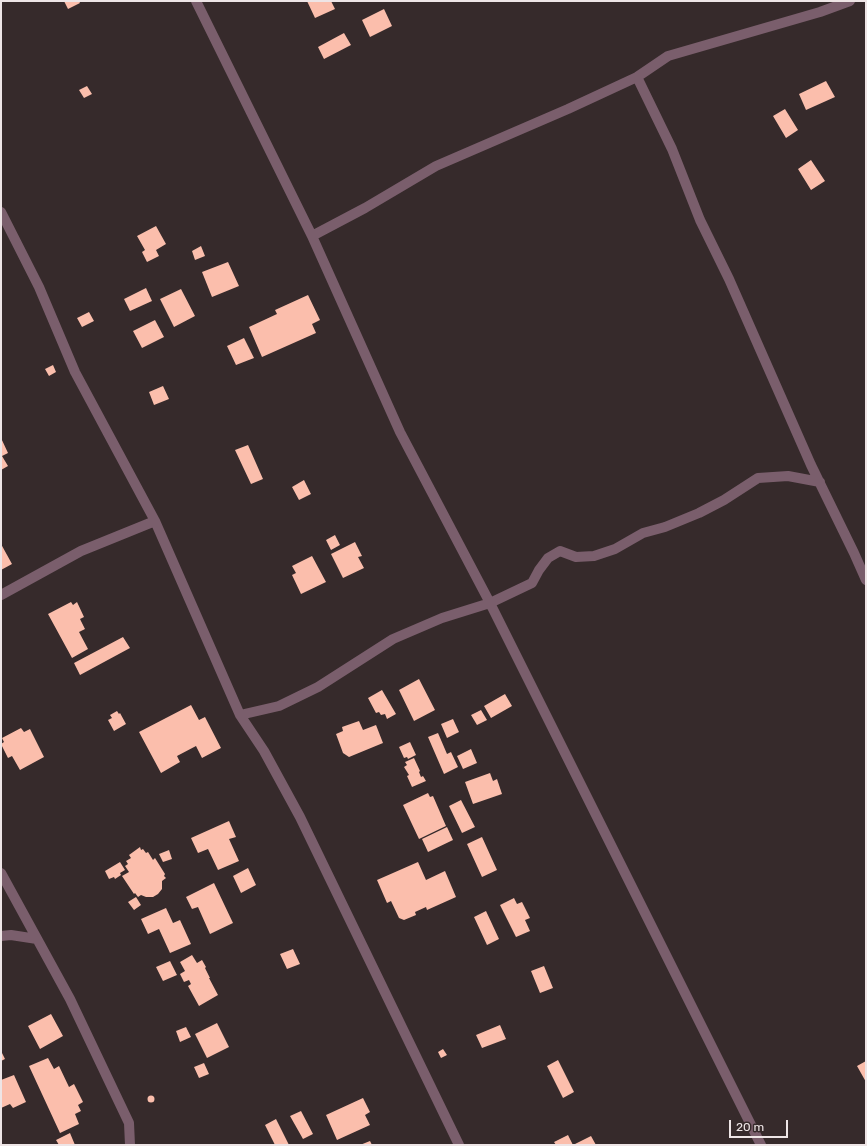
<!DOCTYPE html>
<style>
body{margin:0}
#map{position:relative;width:867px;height:1146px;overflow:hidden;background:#362a2b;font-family:Rubik,sans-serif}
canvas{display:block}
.frame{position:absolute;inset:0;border:2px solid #eee5e6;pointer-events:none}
.scale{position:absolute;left:729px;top:1120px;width:59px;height:18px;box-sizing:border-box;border:2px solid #eee5e6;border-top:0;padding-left:5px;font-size:12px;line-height:14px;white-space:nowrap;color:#eee5e6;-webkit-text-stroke:3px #362a2b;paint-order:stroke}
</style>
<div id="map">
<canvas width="867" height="1146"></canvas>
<div class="frame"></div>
<div class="scale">20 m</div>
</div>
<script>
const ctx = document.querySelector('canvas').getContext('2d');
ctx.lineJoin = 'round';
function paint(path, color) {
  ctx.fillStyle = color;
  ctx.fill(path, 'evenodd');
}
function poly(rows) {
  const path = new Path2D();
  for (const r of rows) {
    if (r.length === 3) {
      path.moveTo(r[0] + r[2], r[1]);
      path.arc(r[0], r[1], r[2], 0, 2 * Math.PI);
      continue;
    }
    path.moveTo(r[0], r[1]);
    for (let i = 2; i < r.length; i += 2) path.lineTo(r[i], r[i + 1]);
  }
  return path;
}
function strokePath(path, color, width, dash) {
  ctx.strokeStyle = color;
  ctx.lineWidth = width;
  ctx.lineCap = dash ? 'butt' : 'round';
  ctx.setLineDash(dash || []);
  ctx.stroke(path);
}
paint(poly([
 [64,1,79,1,80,3,68,9],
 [307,1,331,1,335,9,315,18],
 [384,9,392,26,370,37,362,20],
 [344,33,351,45,324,59,318,47],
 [826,81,835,97,806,110,799,94],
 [87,86,92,94,84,98,79,90],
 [785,109,798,130,786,138,773,116],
 [811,160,825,181,811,190,798,169],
 [156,226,166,244,156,250,159,256,147,262,142,252,145,250,137,236],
 [201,246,205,256,195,260,192,251],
 [228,262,239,286,212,297,202,272],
 [146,288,152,301,130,311,124,299],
 [181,289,195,316,174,327,160,299],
 [308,295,320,320,312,324,316,333,262,357,249,327,277,314,275,310],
 [89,312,94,321,82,327,77,318],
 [155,320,164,337,142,348,133,331],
 [244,338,254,358,236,365,227,346],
 [53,365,56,372,49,376,45,369],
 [163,386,169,399,154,405,149,392],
 [1,438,8,453,2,456,8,466,1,470],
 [248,445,263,479,251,484,235,450],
 [304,480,311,494,299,500,292,487],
 [335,535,340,545,331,550,326,540],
 [355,542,362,556,358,557,364,568,343,578,331,554],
 [1,544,12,564,1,570],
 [312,556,326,582,301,594,292,575,296,573,292,566],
 [71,602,73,605,77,602,84,617,80,619,85,629,79,632,88,649,72,658,48,614],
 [123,637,130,648,80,675,74,663],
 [419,679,435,710,414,721,399,690],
 [382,690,396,714,387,719,385,714,381,715,379,712,376,713,368,698],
 [505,694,512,706,491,718,484,706],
 [191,705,199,720,205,717,221,748,202,758,196,746,177,756,180,762,161,773,139,732],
 [481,710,487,720,477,725,471,715],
 [117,711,119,714,120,713,126,724,114,731,108,720,112,718,110,715],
 [453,719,459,732,447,738,441,724],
 [359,721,363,730,376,725,383,743,349,757,343,753,336,734,343,731,342,727],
 [21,728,24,732,30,729,44,757,20,770,12,756,8,758,1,744,4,742,2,738],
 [438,733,447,754,451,752,458,767,444,774,428,737],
 [410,742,416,755,408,759,407,757,404,758,399,747],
 [471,749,477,763,463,769,457,756],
 [414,758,420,771,419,772,421,777,423,776,426,781,412,787,407,776,409,775,404,767,407,765,405,762],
 [490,773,493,781,497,779,502,794,473,804,465,782],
 [428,793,430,797,433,796,446,826,419,839,403,805],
 [461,800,475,827,462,833,449,806],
 [229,821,236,837,229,839,239,861,218,870,208,849,198,853,191,838],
 [447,827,453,840,428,852,422,839],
 [482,837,497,870,482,877,467,844],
 [140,847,141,850,143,849,146,853,148,852,153,860,155,858,165,874,164,876,166,878,162,881,162,889,158,894,153,897,146,897,141,895,138,897,135,893,134,894,122,876,129,872,125,866,128,864,126,861,131,858,129,855],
 [169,850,172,859,163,862,159,854],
 [120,862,125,870,120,873,121,875,115,879,114,877,109,879,105,871],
 [418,862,426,880,445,871,456,897,427,910,426,907,415,912,416,915,404,920,399,918,391,901,387,903,377,880],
 [248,868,256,885,241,893,233,876],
 [214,883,233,923,210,934,198,907,192,909,186,897],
 [136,897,141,905,134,910,128,902],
 [514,898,517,904,522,902,530,918,525,920,530,931,516,937,500,905],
 [166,908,173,923,180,920,191,944,170,953,159,929,148,934,141,919],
 [486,911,499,939,487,945,474,917],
 [293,949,300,964,287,969,280,954],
 [192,955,197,963,202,960,206,967,205,968,210,978,209,978,218,995,199,1006,188,986,191,984,189,980,184,982,180,974,185,971,180,962],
 [170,961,177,975,163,981,156,967],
 [544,966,553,988,540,993,531,971],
 [51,1014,63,1036,40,1049,28,1026],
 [217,1023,229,1047,207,1058,195,1034],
 [500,1025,506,1039,482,1048,476,1035],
 [186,1027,191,1037,180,1042,176,1031],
 [443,1049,447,1055,441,1058,438,1052],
 [1,1051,5,1059,1,1061],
 [48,1058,54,1069,59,1066,69,1087,74,1084,83,1102,78,1105,81,1111,75,1114,79,1124,60,1133,29,1066],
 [558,1060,574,1092,563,1098,547,1066],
 [866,1061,866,1082,857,1066],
 [204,1063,209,1074,199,1078,194,1067],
 [14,1075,26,1102,13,1108,10,1104,1,1108,1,1080],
 [151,1099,3.5],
 [363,1098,370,1112,365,1115,370,1125,337,1140,326,1115],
 [301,1111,313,1134,303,1139,290,1116],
 [276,1119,289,1145,275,1145,265,1125],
 [70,1133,75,1145,59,1145,56,1140],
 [568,1135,573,1145,591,1136,596,1145,556,1145,554,1142],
 [370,1141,372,1145,360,1145]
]), '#fbbeac');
strokePath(poly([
 [196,1,312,236,400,432,490,603,761,1145],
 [637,77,672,149,700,220,729,279,811,465,854,553,866,580],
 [1,212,39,287,75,372,155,521,240,715,264,751,300,817,459,1145],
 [312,236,365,208,436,166,568,109,637,77,668,56,820,12,850,1],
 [1,595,81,551,155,521],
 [240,715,279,706,318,687,393,639,442,618,490,603,532,583,539,570,548,558,560,551,576,557,594,556,615,549,643,533,665,527,699,513,724,500,758,478,788,476,820,482],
 [1,873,70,999,129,1123,130,1145],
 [1,936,11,935,37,939]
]), '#7a5e6c', 10);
</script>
